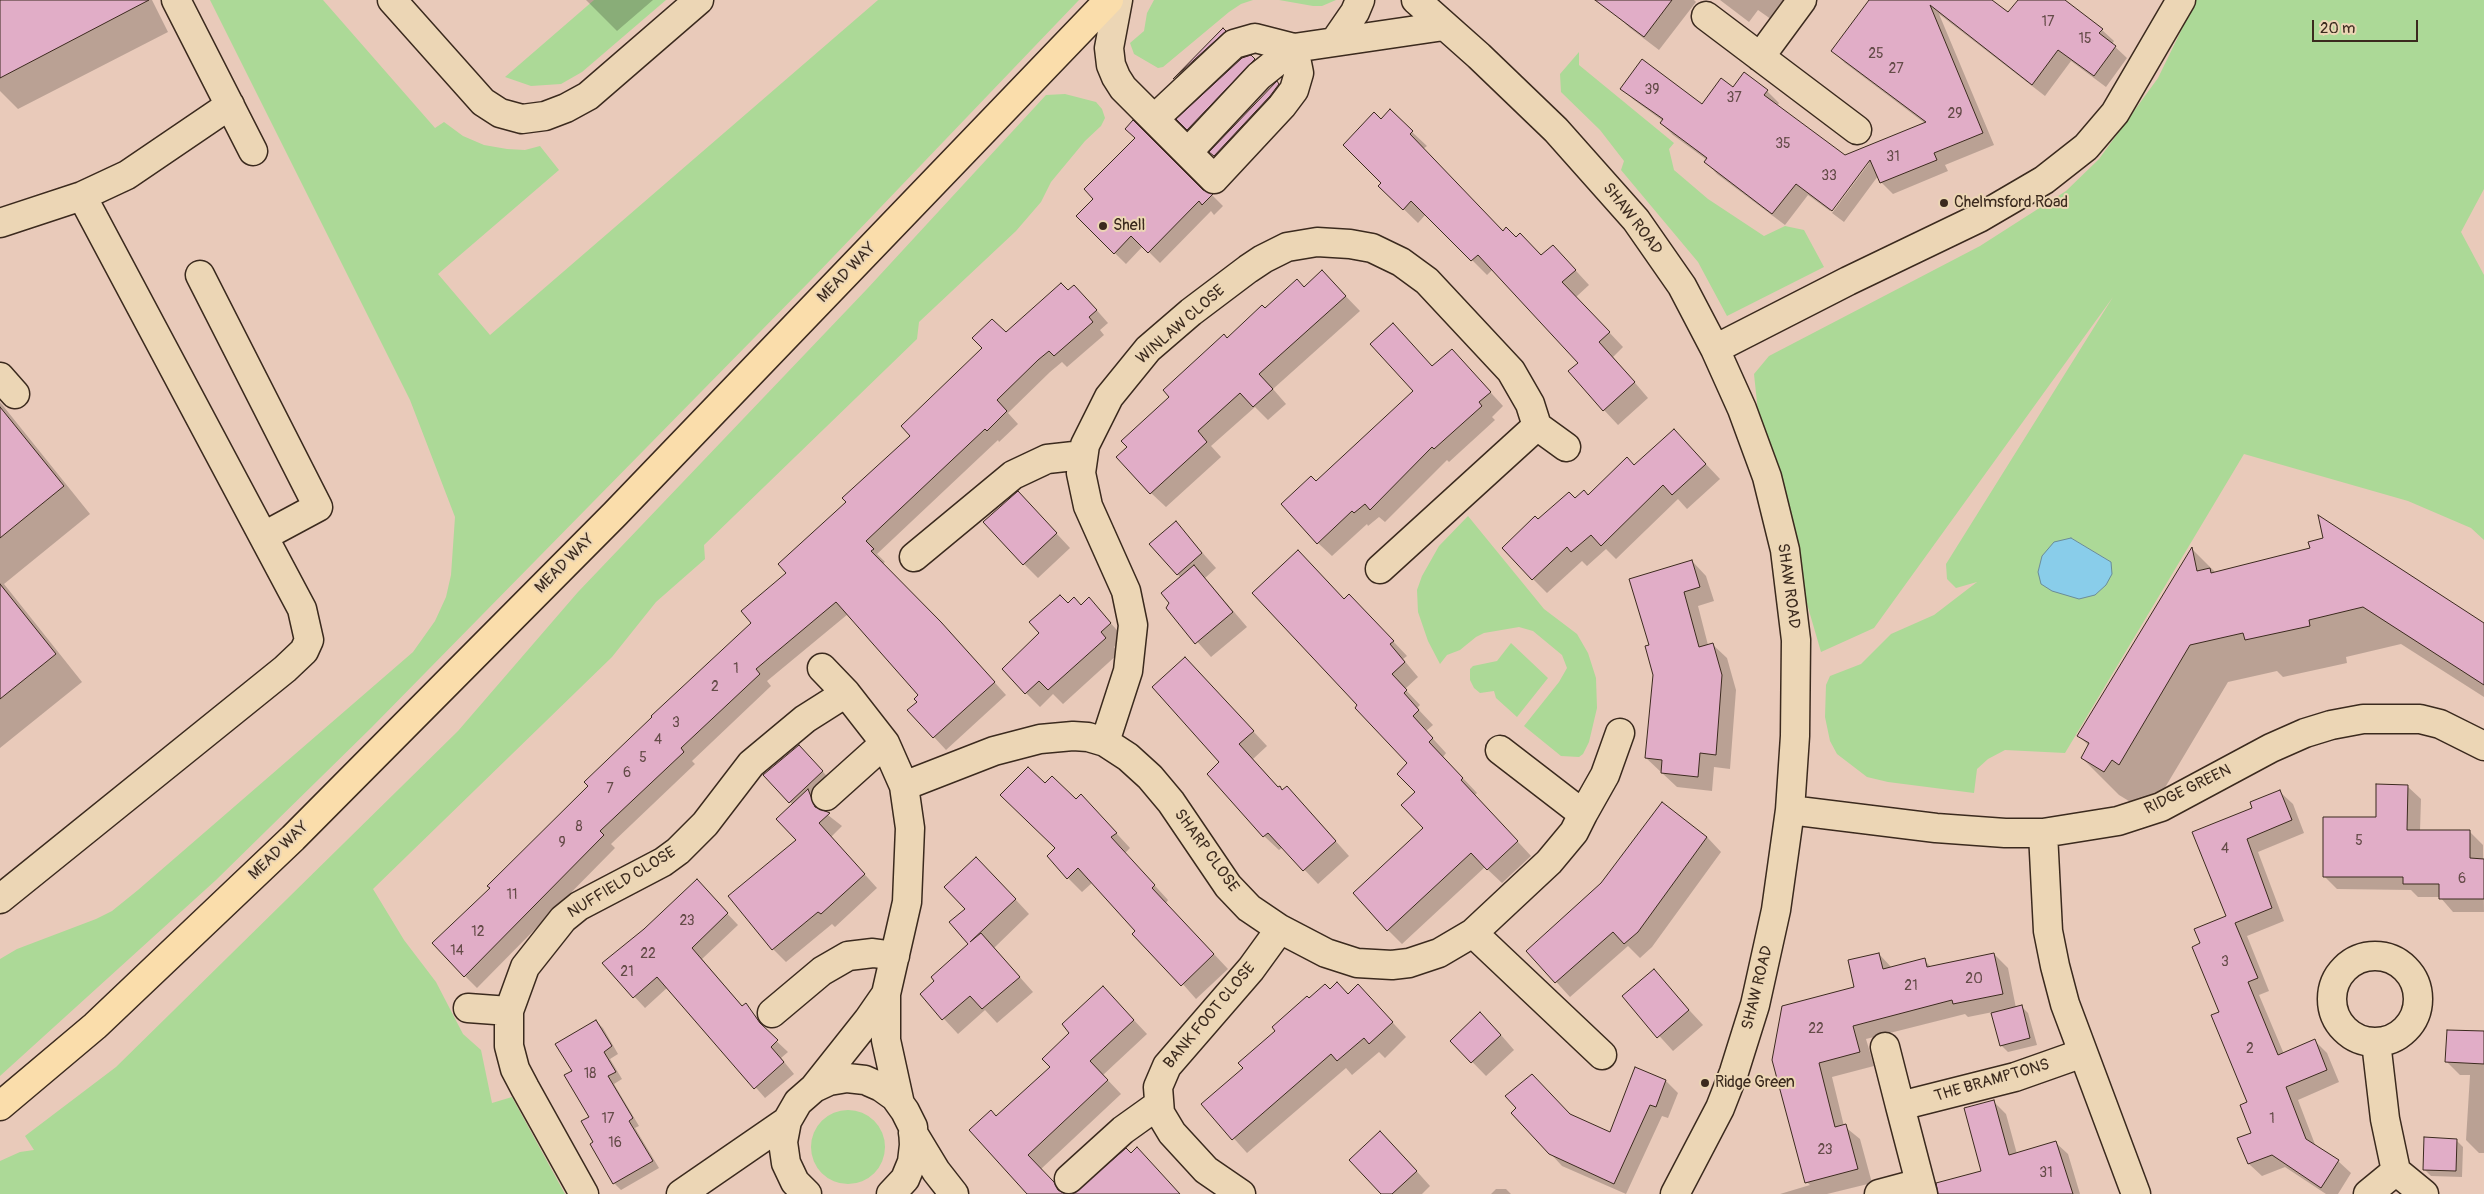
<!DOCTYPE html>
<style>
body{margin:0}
#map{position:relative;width:2484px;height:1194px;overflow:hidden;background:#e9caba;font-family:Pangolin,sans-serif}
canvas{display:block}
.scale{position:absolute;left:2312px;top:20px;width:106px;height:22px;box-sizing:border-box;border:2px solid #3b2a1e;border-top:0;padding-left:6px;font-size:15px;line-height:18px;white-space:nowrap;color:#3b2a1e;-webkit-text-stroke:4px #ecd6b5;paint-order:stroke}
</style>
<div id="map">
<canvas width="2484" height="1194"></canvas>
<div class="scale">20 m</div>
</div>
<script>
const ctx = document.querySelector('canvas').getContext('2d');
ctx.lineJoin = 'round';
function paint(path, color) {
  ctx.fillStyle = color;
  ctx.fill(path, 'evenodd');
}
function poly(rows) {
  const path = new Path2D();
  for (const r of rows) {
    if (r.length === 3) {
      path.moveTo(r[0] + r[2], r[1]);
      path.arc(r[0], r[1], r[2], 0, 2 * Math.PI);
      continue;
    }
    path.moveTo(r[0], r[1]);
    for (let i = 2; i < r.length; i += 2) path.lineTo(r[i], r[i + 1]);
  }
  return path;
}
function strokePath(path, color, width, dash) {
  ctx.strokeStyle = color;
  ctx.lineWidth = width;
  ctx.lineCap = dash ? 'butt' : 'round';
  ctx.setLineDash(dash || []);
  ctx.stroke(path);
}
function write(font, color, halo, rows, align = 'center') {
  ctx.font = font + ' Pangolin,sans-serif';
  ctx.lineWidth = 4;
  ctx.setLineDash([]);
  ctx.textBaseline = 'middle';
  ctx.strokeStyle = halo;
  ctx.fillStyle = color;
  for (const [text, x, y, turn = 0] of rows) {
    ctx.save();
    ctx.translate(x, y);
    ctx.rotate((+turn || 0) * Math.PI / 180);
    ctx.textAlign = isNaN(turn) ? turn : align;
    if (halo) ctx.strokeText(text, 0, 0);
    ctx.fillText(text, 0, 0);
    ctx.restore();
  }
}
paint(poly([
 [210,0,323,0,435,128,444,122,463,136,484,145,507,149,525,150,540,146,559,170,438,274,490,335,878,0,1079,0,811,280,371,728,216,880,0,1076,0,959,17,949,96,919,112,911,138,890,413,652,435,621,446,597,451,575,455,517,410,400],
 [594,0,666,0,582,72,561,84,531,86,505,77],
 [1154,0,1253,0,1241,4,1229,12,1163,67,1158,68,1134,54,1130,43,1144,31,1147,13],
 [1279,0,1336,0,1322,6,1313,6],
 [2196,0,2484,0,2484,189,2461,232,2484,275,2484,540,2471,528,2408,501,2244,454,2065,753,2005,750,1988,759,1977,769,1974,793,1888,782,1867,777,1837,754,1830,741,1825,717,1826,685,1830,676,1861,664,1891,634,1934,615,1977,582,1956,588,1947,579,1946,564,2113,297,1874,628,1821,652,1805,597,1758,412,1754,374,1769,356,1980,246,2066,191,2099,159,2158,78],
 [2071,538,2111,562,2106,585,2095,595,2079,599,2038,572,2042,556],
 [1579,52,1579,65,1674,143,1669,149,1674,170,1708,199,1764,236,1785,226,1804,230,1824,267,1727,316,1698,262,1621,170,1624,161,1600,130,1561,92,1560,74],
 [1065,94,1096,102,1102,109,1105,118,1101,126,1085,141,1051,182,1041,202,1016,231,919,322,917,339,704,545,705,559,656,602,612,657,373,889,404,940,436,982,463,1034,481,1050,492,1103,512,1097,565,1194,0,1194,0,1161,20,1152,34,1150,25,1136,116,1067,458,731,578,592,867,289,1046,95],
 [1468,516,1544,609,1577,634,1588,653,1596,678,1597,708,1589,742,1583,754,1579,757,1561,756,1524,726,1559,682,1567,668,1562,655,1533,631,1519,627,1484,633,1476,637,1460,650,1447,655,1440,664,1428,641,1418,612,1417,590,1422,576,1439,546],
 [1511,643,1548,678,1517,717,1496,698,1494,691,1480,693,1474,688,1470,680,1470,669,1473,666,1497,661],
 [848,1147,37]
]), '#acd997');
const water = poly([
 [2071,538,2111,562,2112,574,2106,585,2095,595,2079,599,2052,591,2041,584,2038,572,2042,556,2054,542,2071,538]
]);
paint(water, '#89cdea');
strokePath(water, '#6a8c98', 1);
paint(poly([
 [0,0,152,0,168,32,18,109,0,91],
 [586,0,653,0,617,31],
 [1626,0,1694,0,1696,2,1659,50,1630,28,1615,14],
 [1720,0,1792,0,1775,22,1758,10,1749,22],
 [1917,0,1990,0,2009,14,2019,0,2062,0,2102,30,2114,41,2112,44,2127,58,2106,87,2071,61,2045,96,1939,14,1994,145,1945,165,1948,171,1893,194,1881,182,1878,176,1844,222,1832,213,1869,163,1866,163,1830,211,1808,195,1785,225,1717,174,1706,162,1707,160,1673,135,1661,123,1663,121,1634,100,1622,88,1702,106,1734,89,1767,91,1779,103,1777,106,1845,157,1926,124,1845,63,1833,51],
 [1223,30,1232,39,1181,85,1175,79],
 [1251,57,1261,67,1195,136,1178,119],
 [1277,83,1285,91,1221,162,1211,152],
 [1381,120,1412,132,1427,146,1423,149,1503,232,1542,257,1567,261,1589,285,1576,297,1623,347,1613,357,1648,398,1618,425,1604,410,1580,363,1493,269,1487,275,1426,214,1418,223,1380,186,1383,183],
 [1137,138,1202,191,1212,195,1223,206,1214,215,1211,211,1160,263,1143,246,1126,264,1077,216,1094,199],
 [1336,286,1360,311,1273,389,1286,404,1268,420,1255,407,1211,446,1221,457,1166,507,1151,493,1128,447,1171,397,1228,339,1265,310,1304,288],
 [1068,292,1086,298,1108,323,1100,330,1104,335,1067,367,1062,362,1050,372,1008,413,1018,424,999,442,998,440,877,554,885,562,882,564,953,636,1006,695,946,750,909,710,919,702,920,696,848,614,767,681,771,686,692,761,695,764,611,844,615,848,477,988,465,976,491,888,753,624,788,573,848,502,1006,334],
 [1452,350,1503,406,1492,417,1495,420,1449,462,1447,460,1385,522,1379,517,1368,526,1367,524,1332,556,1318,543,1316,483,1414,391,1433,367],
 [0,402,90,514,4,584,82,682,0,748],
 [1688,445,1720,479,1687,509,1678,499,1616,559,1606,549,1587,566,1582,561,1547,593,1533,579,1538,521,1575,499,1588,497,1635,467],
 [1032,507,1070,548,1038,578,1024,564],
 [1176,523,1216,568,1205,578,1247,627,1211,657,1167,608,1181,578,1151,544],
 [2192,549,2216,573,2484,624,2484,697,2401,644,2346,657,2347,663,2283,677,2277,671,2228,682,2157,801,2142,809,2119,795,2082,758,2089,746,2079,736],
 [1692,561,1706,576,1714,601,1698,606,1708,645,1712,644,1727,658,1736,690,1730,769,1714,767,1712,791,1677,787,1646,758,1654,675,1651,646],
 [1089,599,1124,638,1114,647,1119,653,1063,704,1053,694,1040,707,1026,693,1081,606],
 [1345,600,1364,610,1407,656,1403,659,1418,677,1405,689,1420,705,1417,708,1433,725,1426,731,1446,753,1443,757,1477,793,1475,795,1531,856,1502,883,1485,867,1402,944,1388,930,1425,828,1408,763],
 [1199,673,1267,746,1253,759,1279,788,1301,802,1349,856,1318,884,1283,847,1279,850,1264,836,1221,762],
 [813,761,836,786,821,804,824,812,842,826,831,837,877,888,835,927,832,924,786,962,773,949,798,840,793,805,765,775],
 [1045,785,1095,810,1130,848,1125,853,1168,900,1166,903,1228,969,1196,999,1093,882,1082,892,1068,878,1056,848],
 [2407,786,2421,799,2420,831,2470,832,2483,845,2484,912,2453,912,2440,897,2418,897,2411,890,2337,889,2324,876],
 [2280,792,2293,804,2304,833,2258,852,2284,921,2247,936,2269,991,2259,995,2284,1054,2315,1041,2327,1053,2339,1082,2298,1100,2316,1147,2338,1161,2351,1173,2338,1194,2326,1194,2285,1167,2262,1176,2249,1164,2239,1138,2252,1133,2249,1103,2202,944,2227,917,2253,808],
 [1707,837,1721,852,1652,947,1640,958,1628,946,1570,997,1528,951],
 [991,873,1029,914,994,948,1033,992,997,1023,985,1010,958,1034,921,994,970,944,967,909],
 [707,892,738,925,702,959,743,1007,746,1005,756,1016,770,1035,788,1052,781,1058,794,1074,765,1098,668,987,645,1008,604,964],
 [1879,954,1892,968,1924,960,1932,968,1994,954,2008,968,2016,1008,2021,1006,2028,1013,2037,1045,2008,1052,2001,1045,1993,1012,1968,1017,1965,1014,1866,1039,1874,1066,1832,1077,1844,1126,1860,1139,1872,1183,1827,1194,1780,1194,1810,1185,1807,1182,1773,1060,1856,988],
 [1653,971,1703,1025,1673,1051,1623,996],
 [1330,990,1372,1000,1406,1037,1385,1058,1379,1052,1352,1075,1346,1068,1247,1153,1203,1104,1245,1068,1310,1000],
 [1116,1001,1147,1034,1103,1075,1121,1094,1041,1169,1064,1194,1029,1194,997,1118,1051,1067],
 [596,1021,603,1028,618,1054,610,1059,622,1079,614,1084,639,1126,635,1128,659,1168,621,1190,614,1183,592,1144,595,1142,591,1117,573,1071],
 [1495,1028,1514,1050,1486,1076,1452,1041],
 [2484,1033,2484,1153,2479,1153,2466,1140,2470,1075,2460,1075,2447,1062],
 [1666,1081,1678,1093,1668,1118,1662,1116,1626,1194,1562,1166,1550,1153,1570,1116,1610,1134],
 [1994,1102,2006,1114,2017,1154,2056,1143,2068,1154,2080,1194,1956,1194,1982,1172],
 [2456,1140,2463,1147,2462,1177,2431,1176,2424,1169],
 [1395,1147,1430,1186,1422,1194,1383,1194],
 [1496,1189,1506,1189,1511,1194,1491,1194]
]), '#0003');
const building = poly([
 [0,0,149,0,0,78,0,0],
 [1595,0,1672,0,1644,37,1595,0],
 [1869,0,1992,0,2008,12,2018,0,2065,0,2103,29,2099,33,2116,46,2094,76,2058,50,2032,85,1930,5,1983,133,1934,153,1937,160,1880,183,1870,160,1832,211,1796,184,1772,214,1704,162,1707,158,1660,123,1663,119,1620,89,1642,59,1702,104,1721,78,1733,87,1744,72,1768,90,1764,95,1845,155,1926,122,1831,51,1869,0],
 [1223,28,1226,31,1173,79,1223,28],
 [1251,55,1255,59,1187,130,1176,119,1242,58,1251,55],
 [1277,81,1279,84,1270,96,1214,156,1209,152,1277,81],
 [1390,109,1413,131,1410,134,1503,231,1506,227,1516,237,1520,233,1541,255,1553,245,1576,270,1562,282,1610,332,1599,342,1635,382,1603,411,1568,371,1578,363,1478,255,1471,261,1411,201,1403,210,1378,186,1381,183,1343,145,1374,112,1381,119,1390,109],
 [1133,120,1203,190,1213,194,1202,205,1199,201,1148,253,1131,236,1114,254,1076,216,1093,199,1084,189,1135,138,1125,129,1133,120],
 [1322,270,1346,296,1259,374,1273,389,1253,407,1240,393,1198,431,1207,442,1150,494,1116,457,1127,447,1121,441,1169,397,1163,390,1224,334,1227,338,1262,305,1265,308,1297,279,1304,287,1322,270],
 [1061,283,1068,290,1074,285,1097,310,1089,317,1093,322,1054,356,1049,351,1038,360,997,400,1007,411,987,431,985,429,866,541,874,549,871,551,941,622,995,682,933,738,907,710,917,702,914,699,918,695,836,602,756,669,760,674,681,748,684,752,600,831,604,835,464,977,432,943,490,888,487,886,588,786,584,782,652,717,651,716,751,623,741,611,786,573,778,564,846,502,842,498,910,436,901,426,982,348,972,338,992,319,1006,332,1061,283],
 [1393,323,1432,366,1452,349,1491,392,1479,402,1482,406,1434,449,1432,447,1370,510,1365,504,1354,513,1352,511,1317,544,1281,504,1311,476,1316,481,1413,391,1370,344,1393,323],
 [0,407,64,486,0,538,0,407],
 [1674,429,1706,464,1672,495,1663,485,1601,546,1591,535,1571,552,1567,547,1532,580,1502,548,1535,516,1538,519,1569,492,1575,498,1584,490,1588,495,1627,457,1634,465,1674,429],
 [1018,491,1057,533,1023,565,983,522,1018,491],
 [2318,515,2484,623,2484,685,2363,607,2309,620,2310,626,2245,640,2243,633,2190,645,2119,765,2112,760,2104,772,2081,758,2089,743,2077,736,2192,547,2197,571,2210,568,2211,573,2310,548,2308,542,2323,538,2318,515],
 [1176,521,1202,553,1177,575,1149,544,1176,521],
 [1298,550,1344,599,1349,594,1394,641,1390,644,1405,662,1392,674,1407,690,1404,693,1419,710,1413,716,1433,738,1429,742,1463,778,1461,780,1518,841,1487,870,1471,853,1387,931,1353,893,1423,828,1401,805,1415,792,1397,774,1407,763,1355,708,1357,705,1252,593,1298,550],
 [1692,560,1700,587,1684,592,1699,647,1713,643,1722,675,1716,755,1700,753,1698,777,1661,773,1662,760,1645,758,1653,675,1645,646,1649,645,1629,579,1692,560],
 [1194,565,1233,612,1195,644,1166,608,1169,603,1161,593,1194,565],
 [0,584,56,654,0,699,0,584],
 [1060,595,1068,603,1074,597,1081,605,1089,597,1111,623,1101,632,1106,638,1048,690,1039,681,1025,694,1002,669,1039,633,1029,622,1060,595],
 [1185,657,1254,731,1239,744,1278,787,1280,786,1282,790,1287,786,1336,841,1303,871,1268,833,1263,837,1207,774,1219,762,1152,687,1185,657],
 [799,745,823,771,789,803,763,775,799,745],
 [1028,767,1045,783,1052,776,1076,799,1081,794,1117,833,1111,837,1155,885,1152,888,1214,954,1181,986,1132,934,1135,931,1078,868,1067,879,1047,856,1055,848,1000,795,1028,767],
 [2376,784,2408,785,2407,830,2470,830,2470,858,2484,859,2484,899,2439,899,2439,884,2403,884,2403,877,2323,877,2323,817,2376,817,2376,784],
 [808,789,815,807,830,813,819,823,865,874,821,914,818,912,772,950,728,896,796,840,776,819,808,789],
 [2280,790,2292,820,2247,839,2272,908,2235,923,2258,978,2248,982,2278,1055,2315,1039,2327,1070,2286,1087,2306,1139,2339,1160,2321,1188,2272,1155,2248,1164,2237,1138,2251,1133,2240,1105,2247,1102,2211,1015,2219,1012,2192,947,2200,943,2194,929,2226,916,2192,832,2252,808,2250,802,2280,790],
 [1662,802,1707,837,1638,932,1624,944,1613,932,1555,983,1526,951,1601,883,1662,802],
 [976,857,1016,899,970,942,981,933,1020,977,982,1009,970,996,942,1020,920,994,934,981,931,977,968,944,949,922,965,909,944,887,976,857],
 [697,879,728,913,692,948,742,1006,746,1003,760,1023,778,1040,771,1047,784,1062,754,1089,657,977,633,998,602,963,644,929,697,879],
 [1879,953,1883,969,1925,958,1927,967,1994,953,2003,994,1953,1004,1952,1000,1853,1026,1860,1052,1819,1063,1835,1127,1846,1124,1858,1169,1805,1183,1772,1060,1782,1006,1854,987,1848,960,1879,953],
 [1654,969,1689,1010,1657,1038,1622,996,1654,969],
 [1337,982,1348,994,1358,984,1393,1022,1369,1044,1364,1038,1337,1061,1331,1054,1232,1140,1201,1104,1243,1068,1238,1063,1275,1031,1272,1027,1307,996,1309,998,1325,984,1330,989,1337,982],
 [1103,986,1134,1020,1090,1061,1108,1080,1028,1155,1054,1182,1058,1190,1065,1194,1027,1194,969,1130,991,1110,996,1116,1050,1067,1042,1059,1069,1033,1062,1024,1103,986],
 [2022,1005,2030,1038,2000,1046,1991,1013,2022,1005],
 [1480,1012,1501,1035,1471,1063,1450,1041,1480,1012],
 [596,1020,612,1046,604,1052,616,1072,608,1076,633,1118,629,1121,653,1161,613,1184,590,1144,593,1142,581,1121,589,1117,564,1075,572,1071,555,1044,596,1020],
 [2447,1030,2484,1031,2484,1064,2445,1062,2447,1030],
 [1635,1067,1666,1080,1656,1107,1650,1105,1614,1184,1549,1154,1511,1113,1516,1108,1505,1096,1532,1074,1570,1114,1610,1132,1635,1067],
 [1994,1100,2009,1155,2056,1141,2073,1194,1938,1194,1936,1183,1981,1171,1964,1108,1994,1100],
 [1380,1131,1417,1171,1392,1194,1381,1194,1349,1160,1380,1131],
 [2424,1137,2457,1139,2456,1171,2423,1170,2424,1137],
 [1137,1147,1180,1194,1073,1194,1126,1148,1131,1153,1137,1147]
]);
paint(building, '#e1adc7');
strokePath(building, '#3b2a1e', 1);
const minor = poly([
 [176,0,253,151],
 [392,0,483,102,500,113,522,119,545,116,566,108,588,96,699,0],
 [1118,0,1109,48,1111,65,1116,77,1123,88,1214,179,1282,106,1294,90,1299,73,1294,48],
 [1416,0,1479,56,1556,130,1636,220,1682,286,1715,349,1742,409,1767,477,1785,550,1796,640,1795,736,1790,810,1776,910,1755,1005,1734,1072,1720,1108,1675,1194],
 [1706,16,1857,130],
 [1335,41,1355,12,1360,0],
 [1760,57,1802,0],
 [1154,119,1234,44,1255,38,1294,48],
 [1188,152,1259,76,1294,48,1444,26],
 [0,223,82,196,127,175,230,105],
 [200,275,318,507,264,536],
 [1715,349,1848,281,1979,218,2044,180,2086,147,2115,113,2181,0],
 [0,377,15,394],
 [1537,426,1566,447],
 [914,557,1013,475,1047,459,1083,455],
 [822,668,846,693],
 [1105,742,1128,671,1133,625,1126,591,1088,506,1081,473,1085,445,1109,397,1148,349,1191,312,1248,269,1263,259,1287,247,1317,242,1350,244,1372,248,1401,262,1427,281,1511,371,1530,404,1537,426,1380,569],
 [904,786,994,751,1040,739,1073,736,1088,737,1105,742,1128,757,1150,777,1171,802,1228,886,1249,908,1280,929,1326,953,1357,963,1392,965,1409,963,1439,953,1473,933,1549,862,1574,832,1583,814,1500,750],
 [826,796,885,743],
 [1790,810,1936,828,2005,833,2043,833,2118,821,2161,807,2271,748,2305,733,2331,725,2363,719,2420,719,2440,724,2484,746],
 [1583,814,1605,775,1620,733],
 [2043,833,2048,931,2055,966,2065,1004,2136,1194],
 [0,899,285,669,304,651,309,640,302,609,82,196],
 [1473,933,1602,1055],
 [2375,999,43],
 [886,994,886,1040,900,1104],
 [468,1008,509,1011],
 [772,1013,822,971,848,956,873,953,895,956],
 [2376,1042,2385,1119,2396,1171],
 [1885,1047,1900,1106],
 [913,1133,936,1171,954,1194],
 [1069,1179,1123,1130,1158,1105],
 [584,1194,525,1088,515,1069,509,1046,509,1011,525,967,563,919,579,906,663,862,678,851,705,824,751,764,805,719,846,693,885,743,904,786,910,828,907,902,886,994,868,1020,814,1088],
 [681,1194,787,1121],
 [807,1194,795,1182,786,1163,783,1142,787,1121,798,1102,814,1088,829,1081,847,1078,865,1080,881,1087,895,1097,905,1111,913,1127,914,1145,912,1162,905,1179,891,1194],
 [1241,1194,1206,1170,1172,1133,1160,1113,1158,1087,1167,1066,1251,969,1280,929],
 [1879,1194,1920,1183],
 [1923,1194,1900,1106,2015,1077,2083,1053],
 [2368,1194,2396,1171,2424,1194]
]);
const major = poly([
 [0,1106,95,1026,293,838,615,514,1109,0]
]);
strokePath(minor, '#3b2a1e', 31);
strokePath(major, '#3b2a1e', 31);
strokePath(minor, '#ecd6b5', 28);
strokePath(major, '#faddab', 28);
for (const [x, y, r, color] of [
 [1944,203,5,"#3b2a1e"],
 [1103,226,5,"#3b2a1e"],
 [1705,1083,5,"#3b2a1e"]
]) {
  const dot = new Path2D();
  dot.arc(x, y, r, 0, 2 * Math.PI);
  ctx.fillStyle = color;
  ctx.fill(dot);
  strokePath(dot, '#ecd6b5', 2);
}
write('14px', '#644b48', null, [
 ["17",2048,22],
 ["15",2085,39],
 ["25",1876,54],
 ["27",1896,69],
 ["39",1652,90],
 ["37",1734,98],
 ["29",1955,114],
 ["35",1783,144],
 ["31",1893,157],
 ["33",1829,176],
 ["1",736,669],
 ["2",715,687],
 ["3",676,723],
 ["4",658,740],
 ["5",643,758],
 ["6",627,773],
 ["7",610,789],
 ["8",579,827],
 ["5",2359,841],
 ["9",562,843],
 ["4",2225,849],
 ["6",2462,879],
 ["11",512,895],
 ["23",687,921],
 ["12",478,932],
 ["14",457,951],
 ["22",648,954],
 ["3",2225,962],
 ["21",627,972],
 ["20",1974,979],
 ["21",1911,986],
 ["22",1816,1029],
 ["2",2250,1049],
 ["18",590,1074],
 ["17",608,1119],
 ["1",2272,1119],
 ["16",615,1143],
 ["23",1825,1150],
 ["31",2046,1173]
]);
write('16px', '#3b2a1e', '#ecd6b5', [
 ["Chelmsford Road",1954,203],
 ["Shell",1113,226],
 ["Ridge Green",1715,1083]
], 'left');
write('16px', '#3b2a1e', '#ecd6b5', [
 ["SHAW ROAD",1632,219,52],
 ["MEAD WAY",847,273,-46],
 ["WINLAW CLOSE",1181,325,-41],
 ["MEAD WAY",565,564,-45],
 ["SHAW ROAD",1788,586,82],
 ["RIDGE GREEN",2188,790,-26],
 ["MEAD WAY",279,851,-44],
 ["SHARP CLOSE",1206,851,54],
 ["NUFFIELD CLOSE",622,883,-31],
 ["SHAW ROAD",1758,988,-76],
 ["BANK FOOT CLOSE",1210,1016,-50],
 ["THE BRAMPTONS",1992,1081,-16]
]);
</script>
